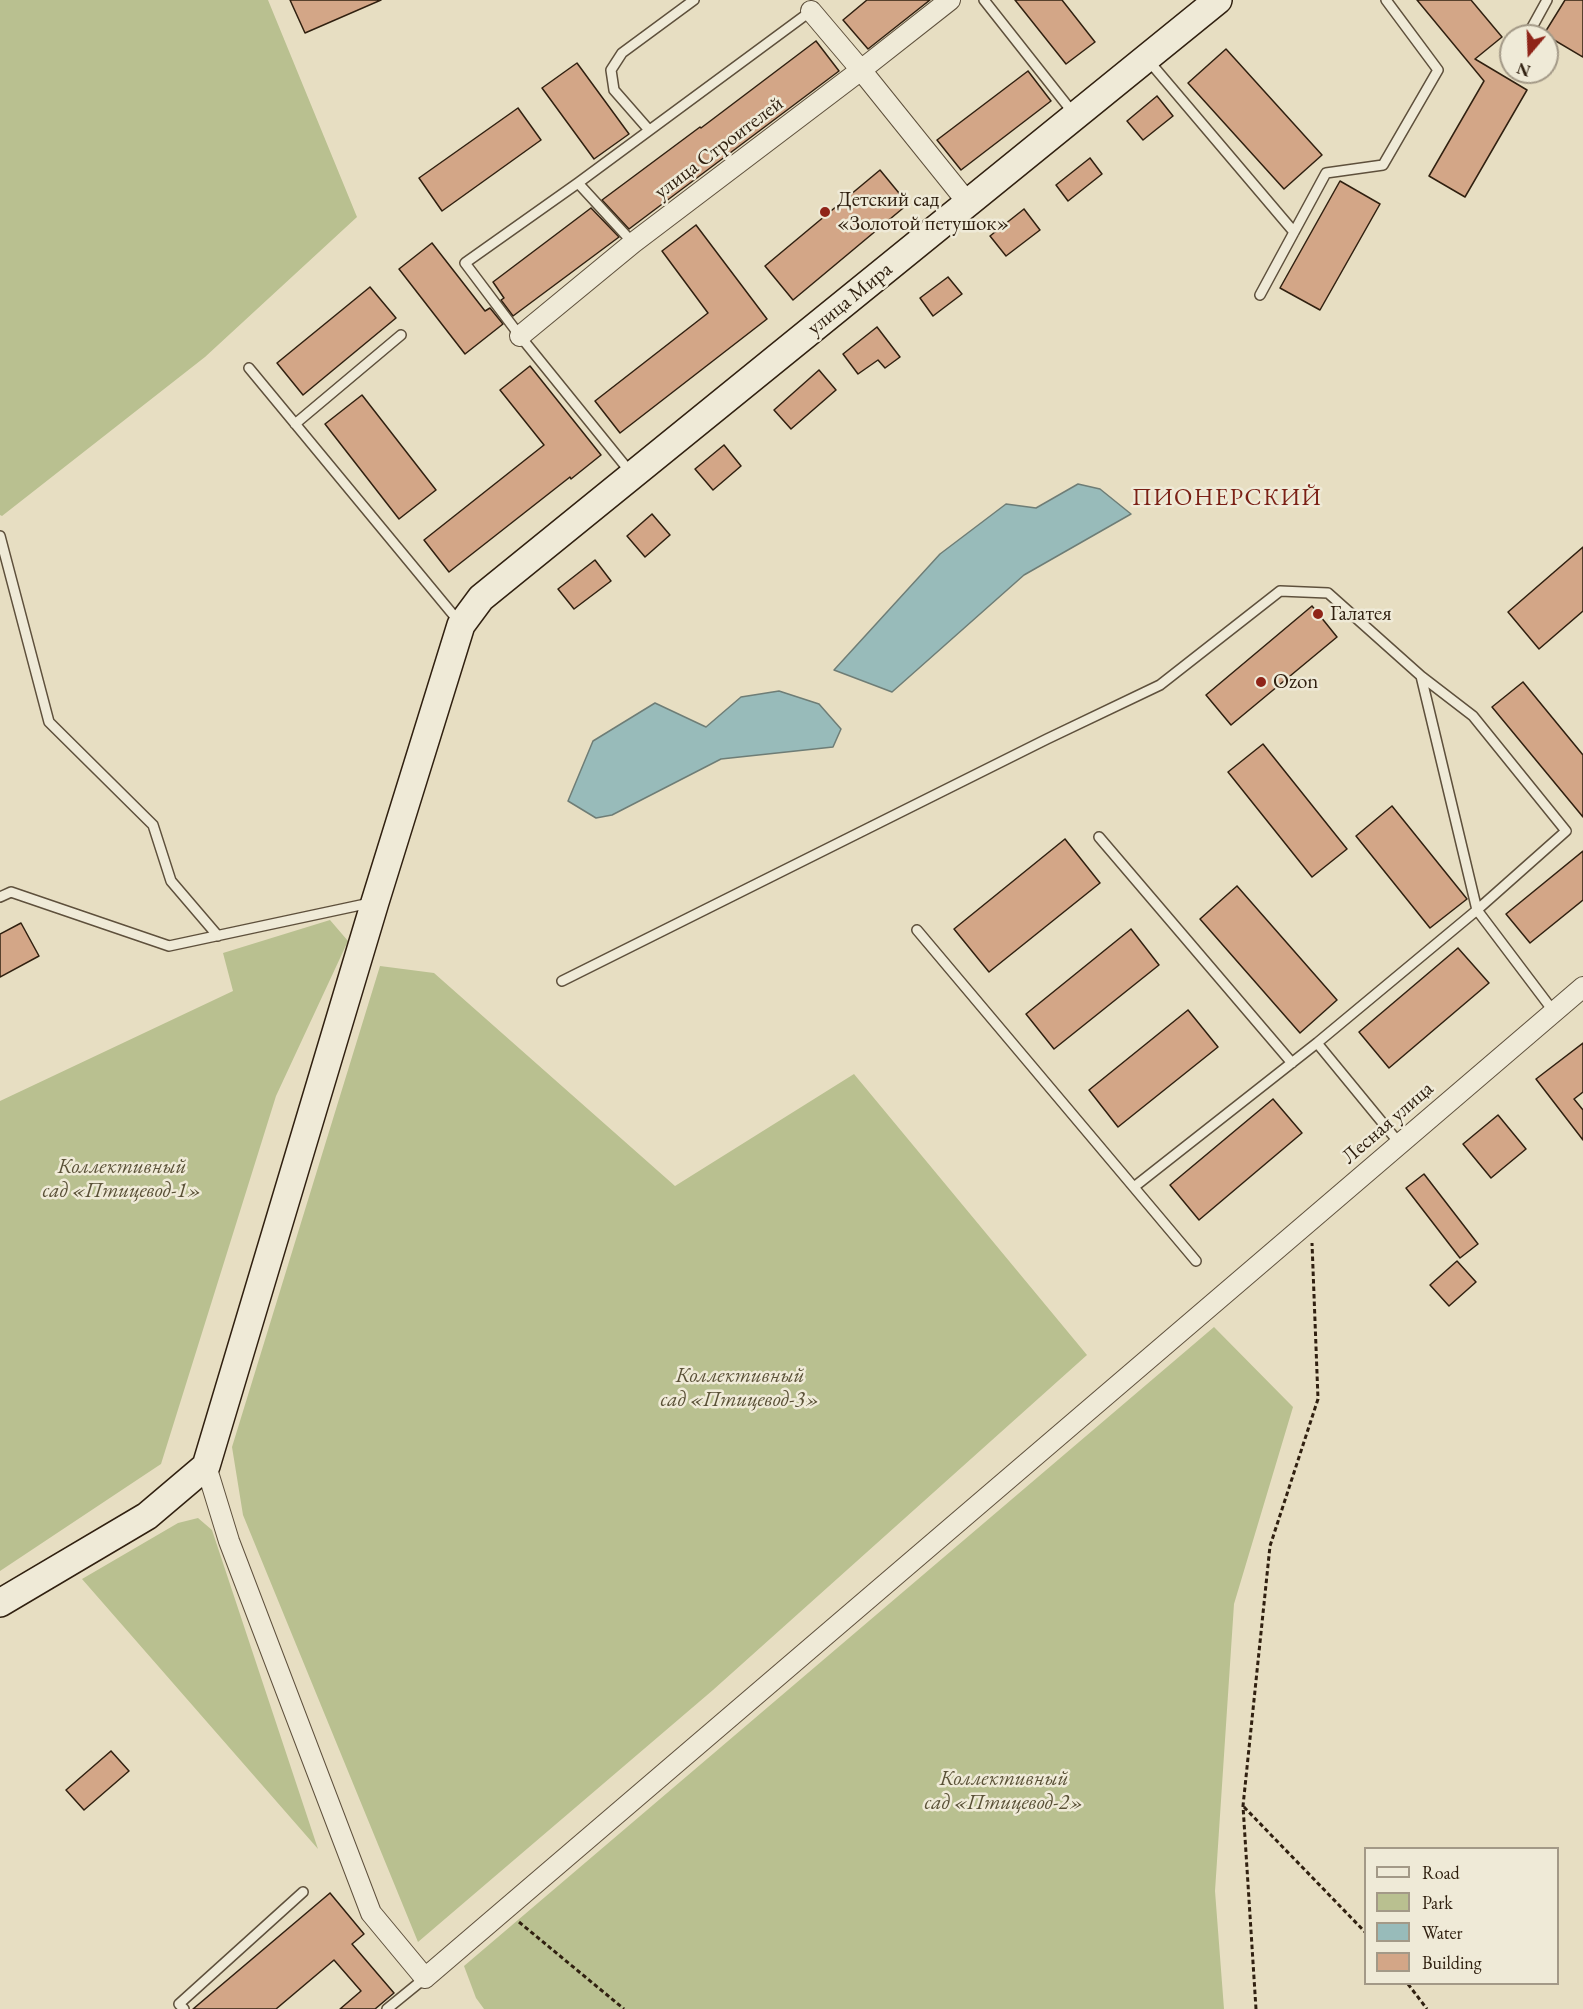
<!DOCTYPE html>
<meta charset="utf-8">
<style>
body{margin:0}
#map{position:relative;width:1583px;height:2009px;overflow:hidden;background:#e7dec2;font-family:"EB Garamond",serif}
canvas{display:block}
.legend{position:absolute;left:1364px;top:1847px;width:195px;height:138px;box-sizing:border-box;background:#efead7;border:2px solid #a39987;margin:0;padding:8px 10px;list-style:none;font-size:18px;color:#302010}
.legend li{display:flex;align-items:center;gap:12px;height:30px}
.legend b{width:30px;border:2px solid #a39987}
.north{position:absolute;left:1499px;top:24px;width:60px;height:60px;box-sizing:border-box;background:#efead7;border:2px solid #a39987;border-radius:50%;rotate:199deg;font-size:16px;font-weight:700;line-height:24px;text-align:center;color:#302010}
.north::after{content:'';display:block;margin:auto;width:21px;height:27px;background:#8f2418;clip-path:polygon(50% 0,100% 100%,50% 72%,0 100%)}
</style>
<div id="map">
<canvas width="1583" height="2009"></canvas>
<ul class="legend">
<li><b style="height:8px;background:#efead7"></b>Road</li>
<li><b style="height:16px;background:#b9c090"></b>Park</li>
<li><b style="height:16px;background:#98bbba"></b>Water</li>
<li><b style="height:16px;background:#d3a687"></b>Building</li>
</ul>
<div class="north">N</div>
</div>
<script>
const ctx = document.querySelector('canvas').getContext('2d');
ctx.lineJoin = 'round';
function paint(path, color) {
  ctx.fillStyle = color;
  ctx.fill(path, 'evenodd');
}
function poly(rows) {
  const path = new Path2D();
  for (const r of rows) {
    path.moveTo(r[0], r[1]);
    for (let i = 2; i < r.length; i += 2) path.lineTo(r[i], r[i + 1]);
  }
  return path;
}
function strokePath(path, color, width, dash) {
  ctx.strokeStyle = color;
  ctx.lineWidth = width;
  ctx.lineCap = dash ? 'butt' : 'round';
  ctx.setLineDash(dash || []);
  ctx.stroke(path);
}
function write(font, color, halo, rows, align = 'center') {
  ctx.font = font + ' "EB Garamond",serif';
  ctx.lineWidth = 5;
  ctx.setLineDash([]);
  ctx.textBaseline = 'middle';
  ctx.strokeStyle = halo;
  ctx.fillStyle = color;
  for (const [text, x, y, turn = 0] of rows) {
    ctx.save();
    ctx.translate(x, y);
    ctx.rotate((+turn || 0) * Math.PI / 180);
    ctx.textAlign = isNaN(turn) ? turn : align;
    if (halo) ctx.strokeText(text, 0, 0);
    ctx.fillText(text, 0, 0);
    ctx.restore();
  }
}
paint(poly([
 [0,0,268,0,357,217,205,357,2,516,0,515],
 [330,920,348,941,276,1096,161,1464,0,1571,0,1101,233,991,223,953],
 [380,966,434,973,675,1186,854,1074,1087,1355,713,1690,418,1942,243,1515,232,1447],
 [1214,1327,1293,1407,1234,1604,1215,1891,1224,2009,484,2009,476,1998,464,1966],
 [198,1518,212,1530,318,1849,82,1579,178,1523]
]), '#b9c090');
const water = poly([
 [1078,484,1100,489,1131,514,1024,575,892,692,834,670,940,554,1006,504,1036,508,1078,484],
 [779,691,819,704,841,729,833,747,721,759,612,815,596,818,568,801,593,741,655,703,706,727,741,697,779,691]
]);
paint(water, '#98bbba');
strokePath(water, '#6e7d76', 1.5);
const building = poly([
 [290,0,381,0,305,33,290,0],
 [867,0,930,0,868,49,843,20,867,0],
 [1015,0,1062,0,1095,42,1066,64,1015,0],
 [1417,0,1471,0,1502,37,1475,59,1527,90,1465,197,1429,176,1484,81,1417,0],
 [1565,0,1583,0,1583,57,1544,34,1565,0],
 [816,41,839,71,629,229,602,200,700,127,701,128,816,41],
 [1226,49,1322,155,1284,189,1188,83,1226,49],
 [577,63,629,134,594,159,542,88,577,63],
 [1028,71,1051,101,961,170,937,140,1028,71],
 [1157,96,1173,116,1143,140,1127,121,1157,96],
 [518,108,541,140,442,211,419,178,518,108],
 [1090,158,1102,174,1068,201,1056,185,1090,158],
 [880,170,908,204,793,300,765,266,880,170],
 [1340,181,1380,204,1320,310,1280,288,1340,181],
 [591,208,619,237,513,316,501,300,504,298,493,282,591,208],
 [1024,209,1040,230,1006,256,990,236,1024,209],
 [696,225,767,319,620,433,595,401,708,313,662,251,696,225],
 [432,243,485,311,490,308,503,324,465,354,399,269,432,243],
 [948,277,962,294,933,316,920,298,948,277],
 [370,287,396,318,303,395,277,363,370,287],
 [877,327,900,357,885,368,878,360,858,374,843,354,877,327],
 [530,366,601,455,571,479,570,477,449,572,424,540,544,445,500,390,530,366],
 [819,370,836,390,791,429,774,410,819,370],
 [362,395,436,490,399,519,325,424,362,395],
 [724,445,741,466,713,490,695,469,724,445],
 [652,514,670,535,645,557,627,536,652,514],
 [1583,547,1583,611,1539,649,1508,612,1583,547],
 [595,560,611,581,574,609,558,589,595,560],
 [1312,606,1337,637,1231,725,1206,695,1312,606],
 [1523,682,1583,755,1583,817,1492,707,1523,682],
 [1263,744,1347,849,1312,877,1228,772,1263,744],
 [1392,806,1467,899,1430,928,1356,836,1392,806],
 [1065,839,1100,883,989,972,954,929,1065,839],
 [1583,851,1583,900,1530,943,1506,914,1583,851],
 [1237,886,1337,1000,1300,1033,1200,919,1237,886],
 [21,923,39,956,0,977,0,934,21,923],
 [1131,929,1159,965,1054,1049,1026,1014,1131,929],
 [1458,948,1489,983,1389,1068,1359,1032,1458,948],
 [1188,1010,1218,1047,1118,1127,1089,1090,1188,1010],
 [1583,1043,1583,1092,1574,1099,1583,1110,1583,1140,1536,1079,1583,1043],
 [1273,1099,1302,1133,1199,1220,1170,1185,1273,1099],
 [1498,1115,1526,1149,1491,1178,1463,1144,1498,1115],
 [1424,1174,1478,1244,1460,1258,1406,1188,1424,1174],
 [1457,1261,1476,1282,1449,1306,1430,1285,1457,1261],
 [111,1751,129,1771,84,1810,66,1790,111,1751],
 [330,1893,364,1934,352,1944,394,1993,375,2009,340,2009,361,1991,334,1960,276,2009,193,2009,330,1893]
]);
paint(building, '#d3a687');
strokePath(building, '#302010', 1.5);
const lane = poly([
 [984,0,1074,114],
 [1530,31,1547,0],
 [1148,60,1294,232],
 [649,130,614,90,611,70,622,53,694,0],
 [578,183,633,243],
 [1260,295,1326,173,1383,165,1438,70,1386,0],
 [249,368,460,623],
 [295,424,401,335],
 [631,473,520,336,465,263,578,183,811,11],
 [0,536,49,722,153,825,171,881,218,936],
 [1099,837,1292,1063],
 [0,897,11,892,169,946,370,903],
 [917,930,1196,1261],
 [562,981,1047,739,1160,685,1280,591,1328,593,1421,676,1477,910,1554,1012],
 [1317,1043,1400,1144],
 [1134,1187,1317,1043,1477,910,1566,831,1473,716,1421,676],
 [184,2009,179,2004,303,1892],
 [387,2009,425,1978]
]);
const street = poly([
 [811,11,861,70,968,203],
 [520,336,633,243,861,70,950,0],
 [206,1466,229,1541,371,1913,425,1978,1583,987]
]);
const secondary = poly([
 [0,1603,147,1516,206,1466,375,902,461,625,481,598,1218,0]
]);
strokePath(lane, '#5e503c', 12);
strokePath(street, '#5e503c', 22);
strokePath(secondary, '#302010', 30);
strokePath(poly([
 [1244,1807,1366,1933],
 [519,1922,624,2009],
 [1408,1984,1427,2009],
 [1256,2009,1243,1806,1270,1546,1318,1399,1312,1243]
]), '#302010', 3, [4.5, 3]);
strokePath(lane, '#efead7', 9);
strokePath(street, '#efead7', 20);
strokePath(secondary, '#efead7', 27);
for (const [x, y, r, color] of [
 [825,212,6,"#8f2418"],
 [1318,614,6,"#8f2418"],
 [1261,682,6,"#8f2418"]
]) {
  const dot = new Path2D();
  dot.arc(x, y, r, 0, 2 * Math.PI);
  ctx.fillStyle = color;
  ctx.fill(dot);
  strokePath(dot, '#efead7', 2);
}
write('21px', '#302010', '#efead7', [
 ["улица Строителей",719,148,-37],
 ["улица Мира",850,299,-39],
 ["Лесная улица",1388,1123,-41]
]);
write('21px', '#302010', '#efead7', [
 ["Детский сад",837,200],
 ["«Золотой петушок»",837,224],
 ["Галатея",1330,614],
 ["Ozon",1273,682]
], 'left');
write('italic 21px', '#595036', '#efead7', [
 ["Коллективный",122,1167],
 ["сад «Птицевод-1»",122,1191],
 ["Коллективный",740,1376],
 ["сад «Птицевод-3»",740,1400],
 ["Коллективный",1004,1779],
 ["сад «Птицевод-2»",1004,1803]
]);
ctx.letterSpacing = '1.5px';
write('24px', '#7a1f14', '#efead7', [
 ["ПИОНЕРСКИЙ",1227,498]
]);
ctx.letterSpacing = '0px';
</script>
